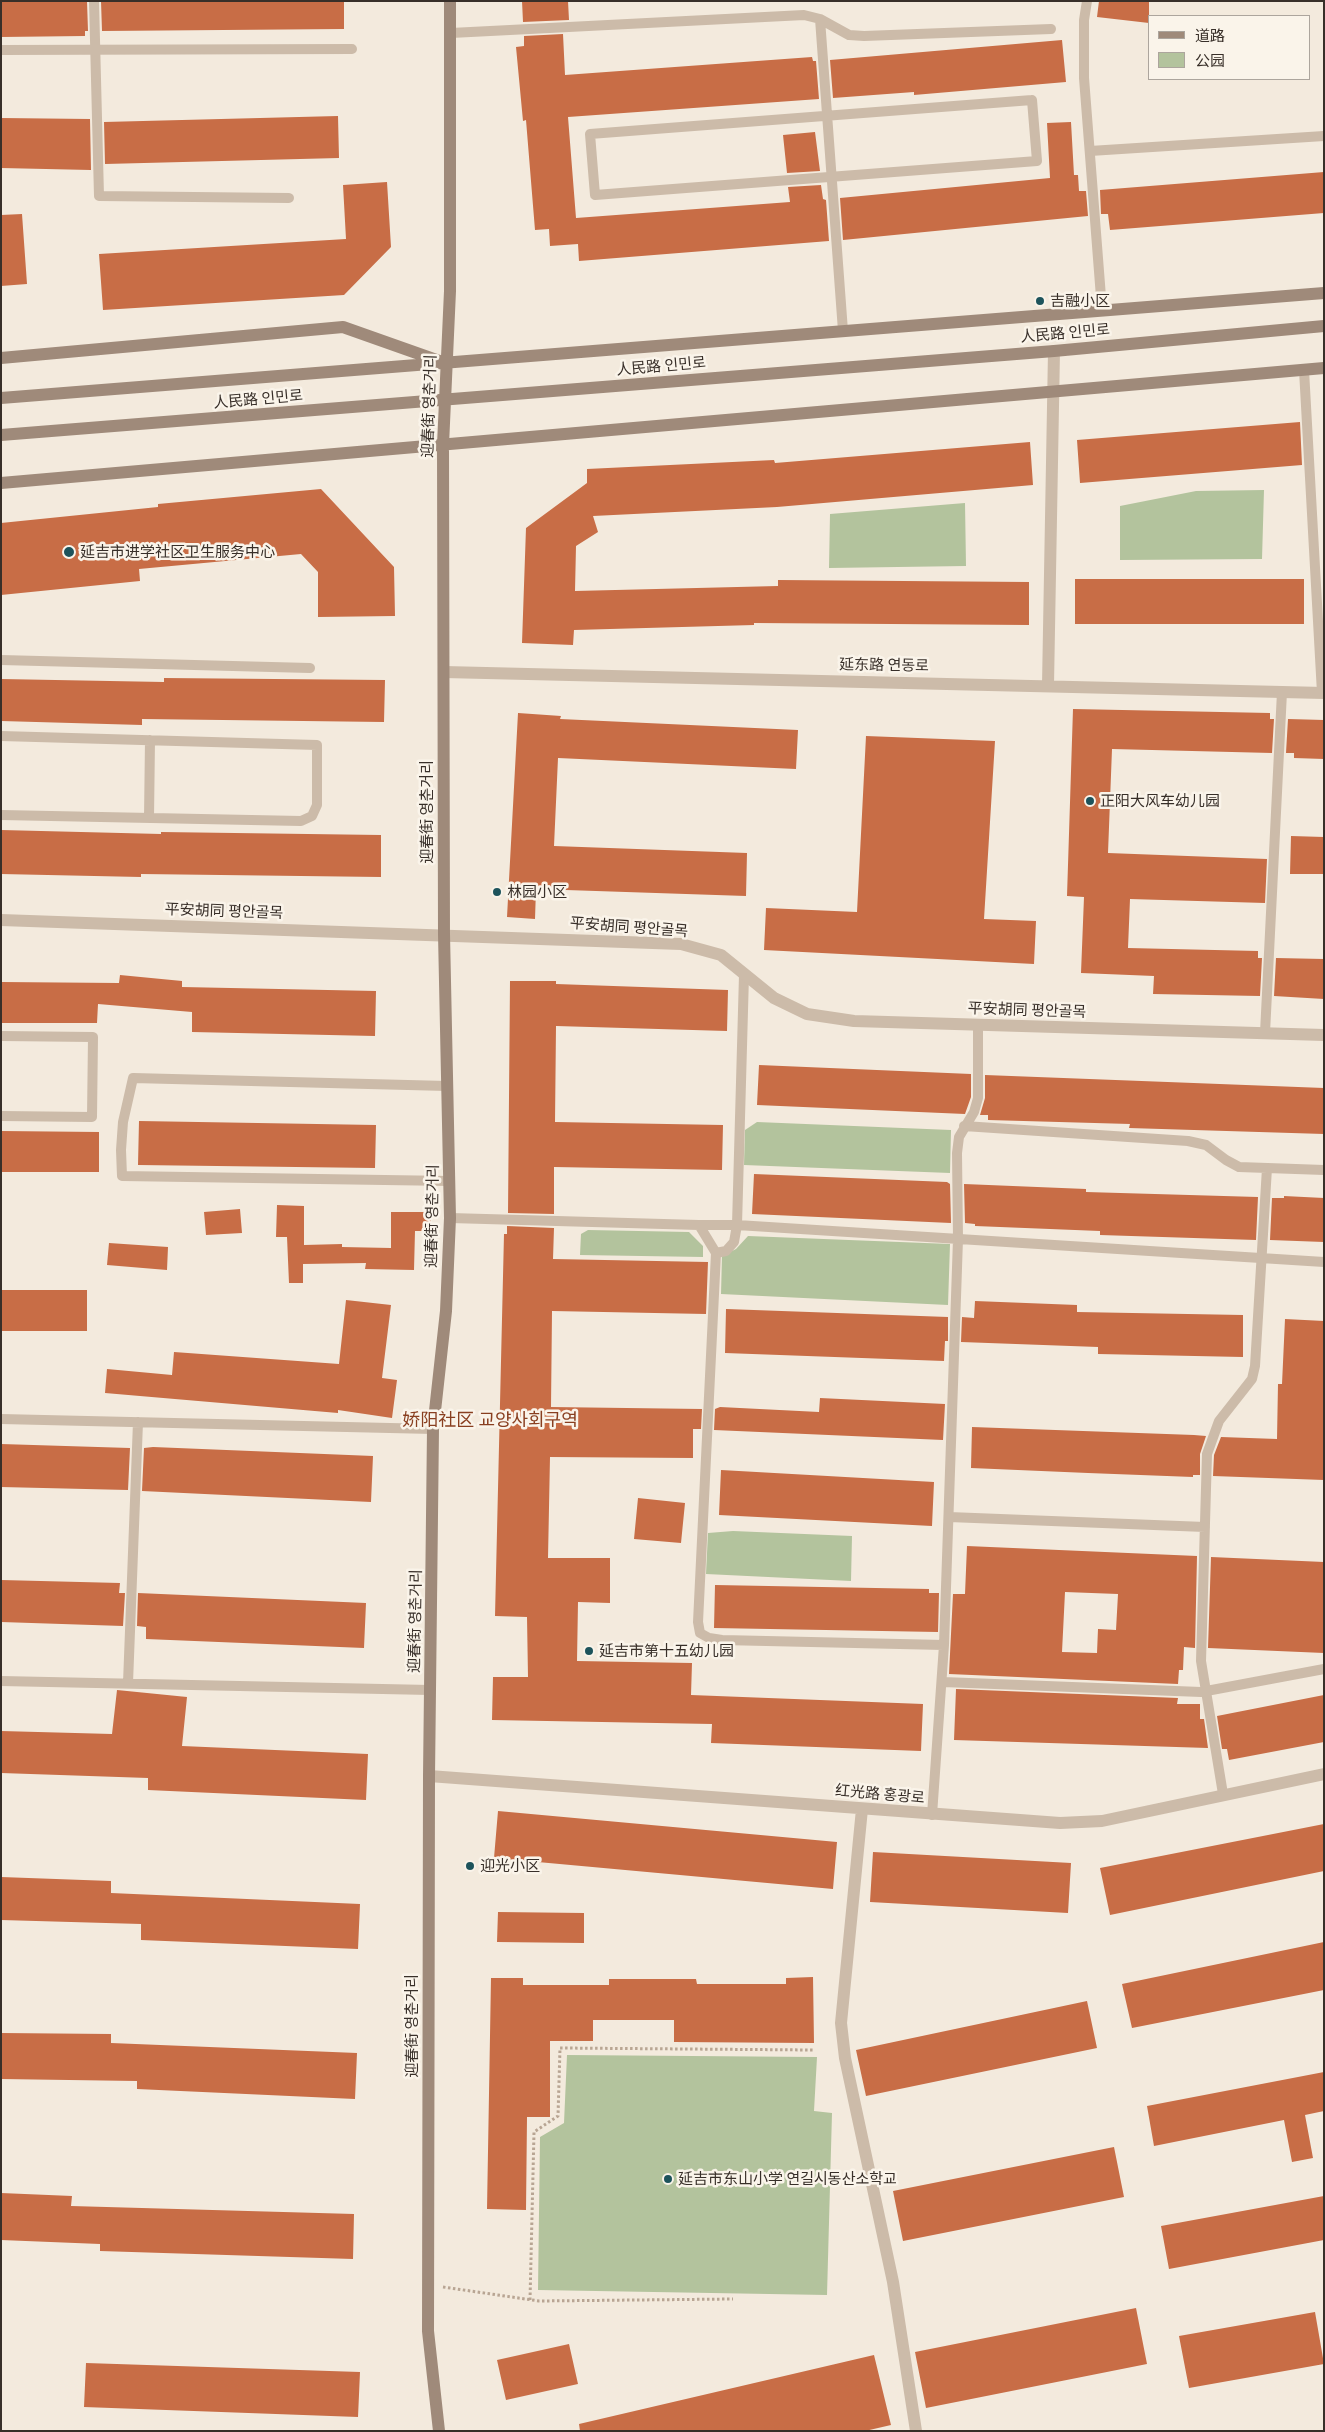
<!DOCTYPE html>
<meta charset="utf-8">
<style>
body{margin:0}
#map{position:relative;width:1325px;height:2432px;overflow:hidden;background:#f3eadd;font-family:Ubuntu,"Noto Sans SC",sans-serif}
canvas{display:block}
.frame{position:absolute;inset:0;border:2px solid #382f29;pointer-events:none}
.legend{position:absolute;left:1148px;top:15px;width:162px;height:65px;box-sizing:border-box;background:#faf4ea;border:1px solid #aca59d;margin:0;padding:6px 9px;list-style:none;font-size:15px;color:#382f29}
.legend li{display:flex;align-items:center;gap:10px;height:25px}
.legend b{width:25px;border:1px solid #aca59d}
</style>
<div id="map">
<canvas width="1325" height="2432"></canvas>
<div class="frame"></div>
<ul class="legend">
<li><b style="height:6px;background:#9f8a7a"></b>道路</li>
<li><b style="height:14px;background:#b3c39d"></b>公园</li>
</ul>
</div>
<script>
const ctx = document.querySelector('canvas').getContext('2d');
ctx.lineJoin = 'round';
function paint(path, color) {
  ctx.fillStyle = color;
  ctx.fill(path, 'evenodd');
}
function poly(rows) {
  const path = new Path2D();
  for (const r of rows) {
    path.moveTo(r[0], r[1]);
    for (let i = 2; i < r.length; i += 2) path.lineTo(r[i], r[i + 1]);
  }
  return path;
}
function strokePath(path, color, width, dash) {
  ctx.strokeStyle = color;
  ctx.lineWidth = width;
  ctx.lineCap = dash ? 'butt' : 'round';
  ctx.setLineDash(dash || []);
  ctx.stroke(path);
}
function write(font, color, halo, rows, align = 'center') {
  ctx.font = font + ' Ubuntu,"Noto Sans SC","Noto Sans KR",sans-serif';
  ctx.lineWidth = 5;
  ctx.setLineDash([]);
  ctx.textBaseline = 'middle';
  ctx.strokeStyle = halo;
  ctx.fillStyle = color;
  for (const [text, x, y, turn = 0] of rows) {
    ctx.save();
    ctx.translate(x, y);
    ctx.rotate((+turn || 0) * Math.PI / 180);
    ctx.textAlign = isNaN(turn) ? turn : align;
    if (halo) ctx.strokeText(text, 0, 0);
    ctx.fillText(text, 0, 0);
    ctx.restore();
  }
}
paint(poly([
 [1264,490,1262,559,1120,560,1120,506,1196,491],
 [965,503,966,566,829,568,830,514],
 [757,1122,951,1130,950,1173,744,1165,745,1130],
 [588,1230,689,1232,703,1246,703,1257,580,1255,581,1234],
 [748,1236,950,1244,948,1305,721,1294,722,1256,736,1249],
 [733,1531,852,1536,851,1581,706,1574,708,1533],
 [567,2055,817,2057,814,2111,832,2113,827,2295,538,2290,540,2137,564,2123]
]), '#b3c39d');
paint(poly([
 [1,1,87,1,88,31,85,31,85,36,1,37],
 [101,1,344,1,344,29,102,31],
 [522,1,568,1,569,20,523,22],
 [1099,1,1149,1,1149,23,1097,17],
 [563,34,565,75,812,57,813,61,816,61,819,99,568,117,576,218,790,202,788,187,821,185,823,199,826,200,829,241,579,261,578,244,550,246,549,229,535,230,526,120,523,121,516,47,524,46,524,36],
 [1062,40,1066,82,914,95,914,92,833,98,830,60],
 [338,116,339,158,105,164,104,122],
 [1,118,90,119,91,170,1,168],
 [1071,122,1074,175,1078,175,1079,191,1086,191,1088,216,843,240,840,198,1050,178,1047,123],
 [815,132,820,171,787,173,783,135],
 [1324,172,1324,213,1110,230,1108,214,1101,214,1100,190],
 [387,182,391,247,344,295,103,310,99,254,346,239,343,185],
 [22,214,27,284,1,286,1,215],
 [1300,422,1302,465,1080,483,1077,440],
 [1030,442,1033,485,777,507,593,516,598,532,576,546,575,591,778,586,778,580,1029,582,1029,625,754,623,754,625,574,630,573,645,522,643,526,528,587,483,587,469,774,460,775,463],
 [321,489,394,567,395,616,318,617,318,572,301,554,139,569,140,581,1,595,1,523,158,507,158,504],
 [1075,579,1304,579,1304,624,1075,624],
 [164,678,385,680,384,722,142,719,142,725,1,721,1,679,164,682],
 [1073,709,1270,713,1270,719,1274,719,1272,753,1112,749,1108,853,1267,859,1265,903,1130,899,1128,948,1258,951,1258,958,1262,958,1260,996,1153,994,1154,976,1081,973,1084,897,1067,896],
 [518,713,561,716,560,719,798,730,796,769,558,758,554,846,747,853,746,896,536,889,535,919,507,917],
 [1288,719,1324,720,1324,759,1294,758,1294,753,1286,753],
 [866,736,995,741,984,919,1036,921,1034,964,764,950,766,908,857,912],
 [1,830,161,834,161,832,381,835,381,877,141,874,141,877,1,874],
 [1291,836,1324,837,1324,874,1290,874],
 [1276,958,1324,959,1324,999,1274,996],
 [120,975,182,981,182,987,376,991,375,1036,192,1032,192,1012,98,1004,97,1023,1,1023,1,982,119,983],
 [510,981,556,981,556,984,728,990,727,1031,556,1026,555,1122,723,1125,722,1170,554,1167,554,1214,508,1213],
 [759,1065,971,1074,971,1097,965,1114,757,1105],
 [985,1075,1324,1088,1324,1134,1129,1128,1130,1124,988,1120,988,1115,980,1115,985,1098],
 [139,1121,376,1125,375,1168,138,1165],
 [1,1131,99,1132,99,1172,1,1172],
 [754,1174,947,1182,950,1184,951,1223,752,1214],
 [964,1184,1086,1189,1086,1192,1258,1197,1256,1240,1100,1235,1100,1231,975,1226,975,1224,965,1223],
 [1284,1196,1324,1198,1324,1242,1270,1240,1272,1198,1284,1198],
 [277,1205,304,1206,304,1245,342,1244,342,1247,391,1248,391,1212,431,1212,431,1231,415,1231,414,1270,365,1269,366,1263,303,1264,303,1283,289,1283,287,1237,276,1237],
 [240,1209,242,1233,206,1235,204,1212],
 [507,1226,554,1228,553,1259,708,1262,706,1314,552,1311,551,1407,702,1409,701,1429,693,1429,693,1458,550,1457,548,1558,610,1558,610,1603,578,1602,577,1661,692,1663,691,1695,923,1704,921,1751,711,1743,712,1724,492,1720,493,1677,528,1677,527,1617,495,1616,504,1234,507,1234],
 [109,1243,168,1247,167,1270,107,1265],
 [1,1290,87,1290,87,1331,1,1331],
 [346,1300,391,1305,382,1378,397,1380,392,1418,338,1410,338,1413,105,1393,107,1369,172,1375,174,1352,339,1364],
 [975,1301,1077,1305,1077,1312,1243,1315,1243,1357,1098,1354,1098,1347,961,1342,962,1317,974,1318],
 [726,1309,948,1317,948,1341,945,1341,944,1361,725,1353],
 [1285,1319,1324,1321,1324,1480,1213,1476,1214,1455,1221,1437,1277,1439,1278,1384,1282,1384],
 [820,1398,945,1404,943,1440,714,1430,715,1409,720,1407,819,1412],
 [972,1427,1194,1435,1206,1436,1200,1454,1200,1475,1193,1475,1193,1477,1088,1473,971,1468],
 [1,1444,130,1448,128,1490,1,1487],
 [153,1447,373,1456,371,1502,142,1491,144,1448],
 [721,1470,934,1482,932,1526,719,1515],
 [638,1498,685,1503,681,1543,634,1539],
 [967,1546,1197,1556,1195,1648,1184,1647,1183,1670,1179,1670,1178,1684,949,1674,953,1594,965,1594],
 [1065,1592,1118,1594,1116,1630,1098,1629,1097,1653,1062,1652],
 [1211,1557,1324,1562,1324,1653,1208,1648],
 [1,1580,120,1583,119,1593,125,1593,123,1626,1,1622],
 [715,1585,929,1589,929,1593,939,1593,938,1632,714,1628],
 [138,1593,366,1603,364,1648,146,1639,146,1627,137,1626],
 [956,1689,1178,1698,1177,1704,1200,1704,1200,1719,1204,1719,1208,1748,954,1740],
 [117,1690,187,1697,182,1746,368,1754,366,1800,148,1790,148,1778,1,1773,1,1731,112,1734],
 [1324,1695,1324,1742,1229,1760,1227,1749,1222,1749,1217,1716],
 [498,1811,837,1842,833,1889,494,1858],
 [1324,1824,1324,1871,1110,1915,1100,1868],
 [873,1852,1071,1863,1068,1913,870,1902],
 [1,1877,111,1881,111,1893,360,1904,358,1949,141,1940,141,1924,1,1920],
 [498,1912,584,1913,584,1943,497,1942],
 [1324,1942,1324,1990,1132,2028,1122,1984],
 [813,1977,814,2043,674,2042,674,2020,593,2020,593,2041,550,2041,550,2117,527,2117,526,2210,487,2209,491,1978,523,1978,523,1985,609,1985,609,1979,696,1979,697,1984,786,1984,786,1978],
 [1087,2001,1097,2048,866,2096,856,2050],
 [1,2033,111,2034,111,2043,357,2053,355,2099,137,2089,137,2081,1,2079],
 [1324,2072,1324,2111,1305,2115,1313,2158,1292,2162,1284,2120,1154,2146,1147,2106],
 [1114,2147,1124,2197,903,2241,893,2191],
 [1,2193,72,2196,71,2206,354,2214,353,2259,100,2251,100,2244,1,2240],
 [1324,2196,1324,2240,1169,2269,1161,2226],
 [1136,2308,1147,2364,926,2408,915,2352],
 [1315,2312,1324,2364,1189,2388,1179,2336],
 [569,2344,578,2384,506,2400,497,2360],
 [874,2355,891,2425,865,2431,580,2431,579,2424],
 [86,2363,360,2372,358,2417,84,2407]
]), '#c86d46');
strokePath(poly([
 [443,2287,539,2301,733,2299],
 [530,2300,534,2132,558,2116,560,2048,813,2050]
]), '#b8a593', 3, [2.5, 2.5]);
strokePath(poly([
 [94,1,99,196,289,198],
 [1087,1,1084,20,1084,78,1102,310],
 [820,19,843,331],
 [451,33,804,15,820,19,849,35,864,36,1051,29],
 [1,50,352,49],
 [1032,100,1037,161,595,195,590,134,1032,100],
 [1090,151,1324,136],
 [1304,370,1322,693],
 [1,660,310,668],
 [1,736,317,745,317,805,312,816,301,821,1,815],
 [149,818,150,740],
 [1265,1033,1282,692],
 [1,1036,93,1037,92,1117,1,1116],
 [447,1086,133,1078,123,1122,121,1150,122,1176,450,1181],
 [964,1126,1188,1141,1206,1145,1226,1160,1239,1167,1324,1170],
 [450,1218,699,1225,716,1253,698,1622,700,1633,709,1638,722,1640,944,1645],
 [699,1225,737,1225,1324,1262],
 [716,1253,726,1251,734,1242,737,1225,744,975],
 [1,1419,433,1429],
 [949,1517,1205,1527],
 [1,1681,430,1690],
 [943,1682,1201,1692,1324,1669],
 [128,1683,138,1422],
 [1223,1794,1201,1661,1207,1454,1219,1421,1252,1379,1255,1366,1267,1168],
 [932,1815,944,1645,958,1239,957,1153,959,1137,974,1112,978,1098,978,1024]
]), '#ccbba9', 10);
strokePath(poly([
 [444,672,1324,693],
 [1048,685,1054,351],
 [1,920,681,944,721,955,774,998,807,1014,854,1021,1324,1035],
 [429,1776,1060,1823,1102,1821,1324,1774],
 [862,1809,841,2023,845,2058,893,2282,916,2431]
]), '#ccbba9', 12);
strokePath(poly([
 [1,358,343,327,442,362],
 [1,398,1324,293],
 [1,435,1054,351,1324,326],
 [1,483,1324,368],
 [439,2431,428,2331,429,1776,433,1429,446,1311,450,1218,444,934,443,445,450,291,450,1]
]), '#9f8a7a', 12);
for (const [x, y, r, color] of [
 [1040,301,5,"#1d535b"],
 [69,552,6,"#1d535b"],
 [1090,801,5,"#1d535b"],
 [497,892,5,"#1d535b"],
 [589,1651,5,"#1d535b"],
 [470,1866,5,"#1d535b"],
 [668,2179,5,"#1d535b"]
]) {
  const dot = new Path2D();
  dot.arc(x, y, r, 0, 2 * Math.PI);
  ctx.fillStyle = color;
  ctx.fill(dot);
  strokePath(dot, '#faf4ea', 2);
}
write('15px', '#382f29', '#faf4ea', [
 ["吉融小区",1050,301],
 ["延吉市进学社区卫生服务中心",80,552],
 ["正阳大风车幼儿园",1100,801],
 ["林园小区",507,892],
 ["延吉市第十五幼儿园",599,1651],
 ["迎光小区",480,1866],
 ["延吉市东山小学 연길시동산소학교",678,2179]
], 'left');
write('15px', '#382f29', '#faf4ea', [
 ["人民路 인민로",1065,333,-5],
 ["人民路 인민로",661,366,-5],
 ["人民路 인민로",258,399,-5],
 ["迎春街 영춘거리",429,406,-88],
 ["延东路 연동로",884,665,1],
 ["迎春街 영춘거리",427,812,-90],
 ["平安胡同 평안골목",224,911,2],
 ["平安胡同 평안골목",629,927,4],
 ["平安胡同 평안골목",1027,1010,2],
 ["迎春街 영춘거리",432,1216,-89],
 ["迎春街 영춘거리",415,1621,-89],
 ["红光路 홍광로",880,1794,5],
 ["迎春街 영춘거리",412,2026,-90]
]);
write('18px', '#893f20', '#faf4ea', [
 ["娇阳社区 교양사회구역",490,1420]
]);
</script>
